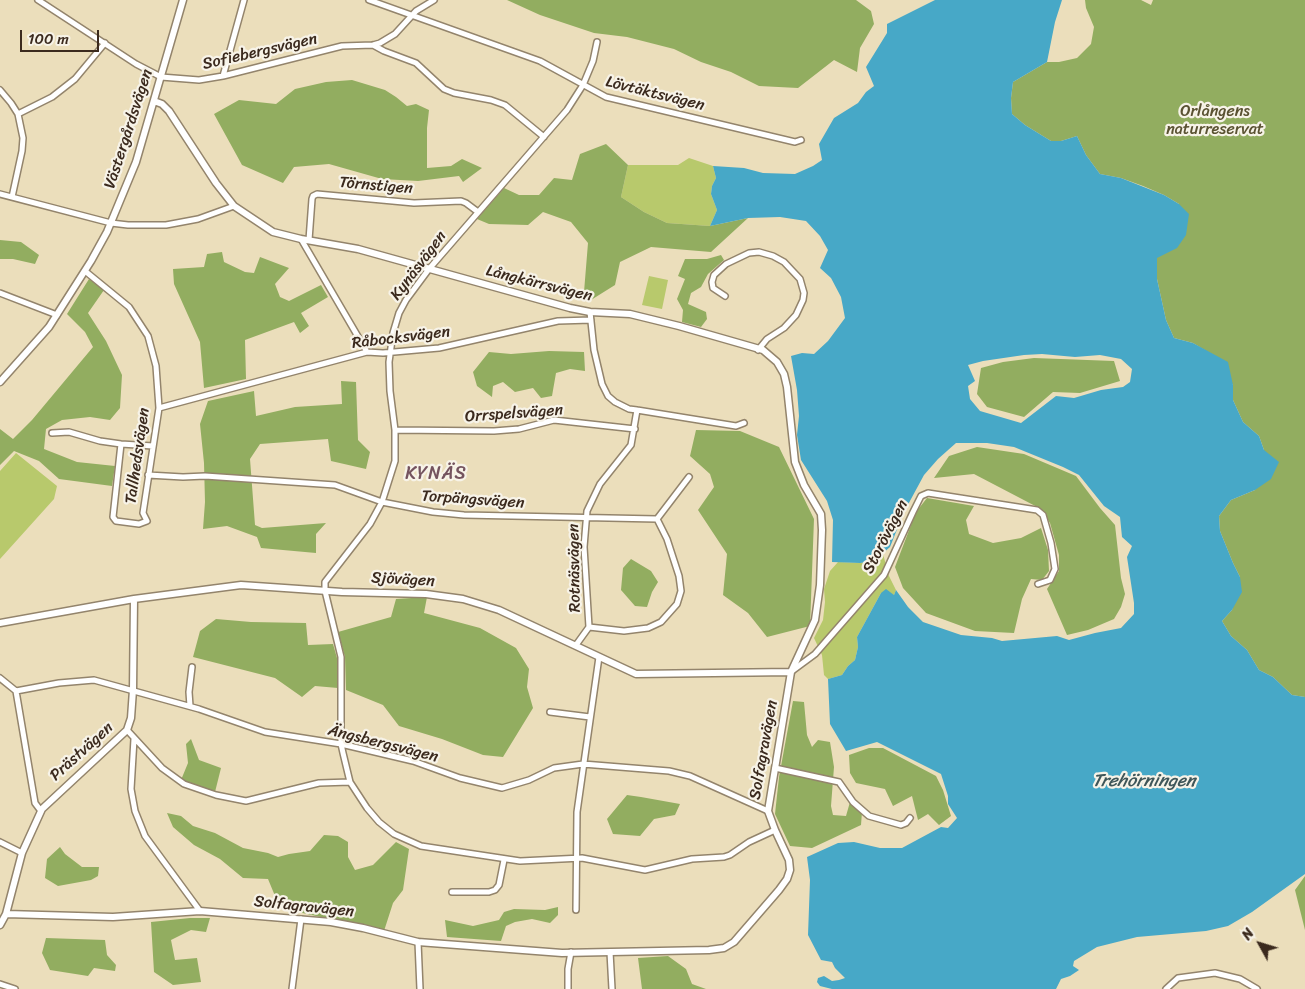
<!DOCTYPE html>
<meta charset="utf-8">
<style>
body{margin:0}
#map{position:relative;width:1305px;height:989px;overflow:hidden;background:#ebdebb;font-family:Sriracha,sans-serif}
canvas{display:block}
.north{position:absolute;left:1235px;top:919px;width:50px;height:50px;-webkit-text-stroke:4px #f7f3e8;paint-order:stroke;rotate:309deg;font-size:14px;font-weight:700;line-height:20px;text-align:center;color:#3b2a1e}
.north::after{content:'';display:block;margin:auto;width:18px;height:22px;background:#3b2a1e;clip-path:polygon(50% 0,100% 100%,50% 72%,0 100%)}
.scale{position:absolute;left:20px;top:30px;width:79px;height:22px;box-sizing:border-box;border:2px solid #3b2a1e;border-top:0;padding-left:6px;font-size:15px;line-height:18px;white-space:nowrap;color:#3b2a1e;-webkit-text-stroke:4px #f7f3e8;paint-order:stroke}
</style>
<div id="map">
<canvas width="1305" height="989"></canvas>
<div class="north">N</div>
<div class="scale">100 m</div>
</div>
<script>
const ctx = document.querySelector('canvas').getContext('2d');
ctx.lineJoin = 'round';
function paint(path, color) {
  ctx.fillStyle = color;
  ctx.fill(path, 'evenodd');
}
function poly(rows) {
  const path = new Path2D();
  for (const r of rows) {
    path.moveTo(r[0], r[1]);
    for (let i = 2; i < r.length; i += 2) path.lineTo(r[i], r[i + 1]);
  }
  return path;
}
function strokePath(path, color, width, dash) {
  ctx.strokeStyle = color;
  ctx.lineWidth = width;
  ctx.lineCap = dash ? 'butt' : 'round';
  ctx.setLineDash(dash || []);
  ctx.stroke(path);
}
function write(font, color, halo, rows, align = 'center') {
  ctx.font = font + ' Sriracha,sans-serif';
  ctx.lineWidth = 4.5;
  ctx.setLineDash([]);
  ctx.textBaseline = 'middle';
  ctx.strokeStyle = halo;
  ctx.fillStyle = color;
  for (const [text, x, y, turn = 0] of rows) {
    ctx.save();
    ctx.translate(x, y);
    ctx.rotate((+turn || 0) * Math.PI / 180);
    ctx.textAlign = isNaN(turn) ? turn : align;
    if (halo) ctx.strokeText(text, 0, 0);
    ctx.fillText(text, 0, 0);
    ctx.restore();
  }
}
paint(poly([
 [689,158,713,166,716,178,712,186,711,194,717,210,710,226,667,223,644,212,621,197,628,165,678,165],
 [649,276,668,280,662,309,642,305],
 [16,453,57,486,54,499,0,559,0,471],
 [883,554,889,576,896,590,894,595,881,593,857,637,858,647,855,660,848,666,842,675,828,679,824,675,822,655,814,638,823,620,825,602,824,589,830,571,838,562,860,563,874,561]
]), '#b8c96c');
paint(poly([
 [507,0,856,0,871,11,874,24,860,48,857,72,834,60,798,88,759,86,731,72,701,62,674,49,627,37,594,33,540,15],
 [1085,0,1141,0,1151,5,1153,0,1305,0,1305,697,1292,695,1273,677,1259,670,1247,650,1231,636,1222,621,1232,610,1240,577,1233,563,1220,531,1219,516,1231,500,1255,490,1264,450,1259,436,1243,422,1233,400,1233,385,1208,352,1193,343,1174,338,1166,320,1157,279,1157,257,1179,204,1164,195,1143,186,1121,178,1100,174,1086,155,1077,136,1061,141,1051,141,1025,125,1012,114,1011,98,1013,82,1047,62,1059,62,1077,58,1091,44,1094,27,1086,8],
 [352,80,385,90,396,97,407,106,416,104,429,110,427,128,427,168,451,166,462,159,482,168,463,182,459,176,418,181,382,179,329,164,294,167,283,183,242,165,214,114,239,100,276,104,295,89,326,82],
 [606,144,628,165,621,197,644,212,667,223,710,226,748,218,711,252,651,247,620,262,615,285,591,300,584,292,588,243,571,222,543,212,528,225,489,224,477,219,504,188,519,195,539,195,554,178,572,180,580,154],
 [0,240,21,242,39,255,35,264,13,259,0,259],
 [222,252,224,262,245,272,254,273,260,257,289,268,275,284,280,297,289,301,321,285,328,297,301,313,309,326,300,333,294,322,245,340,246,379,204,388,200,342,174,284,173,269,204,267,207,254],
 [721,255,724,260,708,274,701,287,691,293,688,304,706,312,707,319,701,327,682,322,683,310,677,299,685,279,678,276,685,259,707,259],
 [89,279,104,290,88,313,106,341,122,375,120,408,110,420,90,417,62,420,46,429,44,449,77,462,115,466,112,486,59,479,39,461,14,451,0,465,0,429,13,439,32,420,93,347,85,332,67,314],
 [549,351,584,352,585,371,570,369,556,373,552,396,541,398,533,388,515,392,503,382,493,386,492,397,477,386,473,372,489,352,511,354],
 [1034,358,1114,361,1120,381,1080,393,1053,392,1024,417,987,407,977,394,981,368,1003,362],
 [341,381,356,382,358,440,370,452,366,469,331,461,328,439,260,444,250,459,255,525,262,528,326,523,316,534,316,553,261,548,257,537,227,526,203,529,205,502,204,463,200,424,208,401,254,391,256,416,295,407,342,404],
 [696,430,740,431,779,447,814,519,810,626,767,637,748,613,723,595,727,554,698,510,714,487,710,474,690,456],
 [977,447,1024,454,1076,476,1100,508,1115,525,1121,578,1125,594,1121,607,1114,619,1088,630,1067,635,1047,589,1059,571,1059,555,1050,523,1041,509,974,474,934,478,949,456],
 [927,498,974,506,966,520,969,534,993,543,1021,538,1041,528,1048,550,1049,571,1042,580,1031,579,1022,599,1014,633,975,631,926,613,903,588,895,567,916,512],
 [631,559,651,571,658,582,652,592,647,607,635,606,621,590,623,568],
 [427,597,424,613,480,628,516,648,529,669,527,687,533,708,503,757,483,755,442,739,399,726,383,705,346,690,345,657,338,632,391,617,396,599],
 [216,619,251,622,306,623,308,645,333,644,337,658,338,688,315,686,302,697,275,678,193,657,200,631],
 [793,701,804,702,807,735,812,747,818,740,830,742,834,767,831,806,833,815,846,816,850,802,862,812,861,825,812,848,790,846,775,814,779,777],
 [191,739,199,760,221,768,215,792,194,787,181,780,188,763,186,744],
 [869,748,883,748,936,776,943,790,951,816,939,825,928,814,918,820,912,796,893,806,885,789,856,783,850,773,849,755],
 [627,795,641,797,680,804,675,815,654,819,640,836,613,834,607,819],
 [167,813,181,816,193,826,215,833,243,848,268,853,278,857,289,854,310,851,324,835,338,836,348,842,348,857,355,870,373,865,396,842,409,849,403,890,393,903,384,931,280,908,268,879,243,878,220,859,194,845,173,827],
 [60,847,65,854,82,867,99,867,98,876,91,880,58,886,45,878,47,859],
 [1305,876,1305,930,1295,890],
 [558,907,558,915,550,923,532,919,515,922,506,926,501,941,447,937,445,920,473,926,499,920,504,912,514,909,545,910],
 [190,918,210,918,206,932,191,930,171,940,175,960,197,958,201,982,173,985,154,972,151,922],
 [46,938,105,940,107,955,116,965,115,971,94,968,88,976,50,970,42,953],
 [668,956,686,969,692,984,706,989,642,989,638,958]
]), '#92ad60');
paint(poly([
 [935,0,1062,0,1055,22,1047,62,1013,82,1011,98,1012,114,1025,125,1051,141,1061,141,1077,136,1086,155,1100,174,1121,178,1164,195,1179,204,1189,214,1186,235,1177,248,1157,258,1157,279,1166,320,1174,338,1193,343,1228,362,1233,385,1233,400,1243,422,1259,436,1264,450,1279,462,1271,479,1255,490,1231,500,1219,516,1220,531,1233,563,1240,577,1242,592,1232,610,1222,621,1231,636,1247,650,1259,670,1273,677,1292,695,1305,697,1305,874,1252,912,1228,926,1206,931,1137,937,1097,947,1074,961,1073,966,1079,970,1070,976,1061,979,1056,989,832,989,820,986,817,982,818,978,824,976,832,981,839,980,845,978,835,968,832,962,821,960,808,935,810,880,807,857,838,843,854,842,880,848,902,848,941,827,948,828,957,818,948,804,948,796,941,774,877,742,846,751,830,724,828,679,842,675,848,666,855,660,858,647,857,637,881,593,886,589,894,595,896,590,908,607,923,622,961,635,992,638,1002,641,1057,636,1069,640,1095,633,1121,628,1134,614,1134,603,1127,557,1132,546,1122,537,1120,517,1104,506,1079,475,1063,467,1014,447,987,443,956,443,938,459,924,475,904,512,890,547,874,561,860,563,832,562,833,520,827,501,801,460,797,435,799,416,797,390,791,356,802,353,814,354,828,341,845,318,841,297,831,278,820,268,828,250,820,236,806,221,780,217,748,218,710,226,717,210,711,194,712,186,716,178,713,166,744,168,763,173,795,174,813,166,822,160,819,144,834,118,858,103,866,92,874,86,866,67,887,33,887,24],
 [1042,354,1075,357,1100,355,1121,359,1132,369,1130,382,1123,387,1101,390,1074,398,1056,396,1021,423,980,411,970,399,968,386,975,381,968,365,983,361,1024,355]
]), '#47a8c7');
const minor = poly([
 [38,0,136,64,161,77,199,80,223,76,342,46,373,45,380,43,395,34,416,11,434,0],
 [369,0,540,61,606,97,795,142,801,140],
 [597,42,593,61,583,85,567,110,429,269,406,300,399,313,393,333,389,362,390,391,395,430,395,461,382,502,370,524,325,582,325,591,341,657,341,744,343,753,350,782,367,808,379,822,394,834,421,846,520,861,582,858,645,870,692,859,724,857,730,855,749,842,775,830],
 [373,45,384,51,416,63,444,89,454,93,491,100,505,105,544,137],
 [223,76,244,0],
 [0,90,11,103,18,114,23,138,22,151,12,197],
 [18,114,52,97,75,79,105,43],
 [0,194,111,223,128,225,166,225,198,219,234,206],
 [301,239,367,352],
 [309,240,312,199,313,196,317,194,414,203,461,201,466,203,478,212],
 [85,271,129,307,148,336,156,366,159,408,143,513,147,521,139,524,116,521,113,517,121,444],
 [0,293,57,315],
 [725,296,713,288,712,282,714,275,726,264,749,253,759,252,773,256,784,262,800,279,804,293,803,300,796,315,784,328,767,339,758,350],
 [159,408,367,352,383,353,439,348,558,321,591,320],
 [637,410,736,426,744,423],
 [395,430,494,431,519,429,554,420,635,429],
 [52,433,69,432,100,441,121,444,153,446],
 [148,475,183,477,205,476,335,485,382,502,433,512,464,515,657,519,689,477],
 [589,627,624,631,648,628,661,622,677,604,681,591,679,576,667,539,657,519],
 [576,645,589,627,584,547,587,511,600,484,631,445,637,410,629,409,615,402,608,396,602,384,594,350,590,312],
 [792,671,815,654,884,575,913,512,921,496,928,493,1037,510,1043,515,1051,543,1055,569,1050,580,1038,584],
 [0,678,16,691,35,803,41,811],
 [16,691,59,683,94,680,199,709,265,732,341,744,413,761,460,778,502,788,529,780,554,768,583,764,669,771,690,776,768,811],
 [190,706,189,692,192,667],
 [550,712,590,717],
 [127,730,162,768,184,784,216,795,246,801,319,783,350,782],
 [134,739,131,789,135,811,145,836,200,911],
 [775,768,839,782,853,802,869,816,901,825,906,823,910,818],
 [0,842,22,853],
 [452,892,489,892,495,890,499,885,504,860],
 [576,910,577,812,599,657],
 [418,942,420,989],
 [610,952,612,989],
 [0,984,15,989],
 [292,989,301,919],
 [568,989,568,969,571,952],
 [1166,989,1178,978,1215,973,1240,979,1257,989]
]);
const tertiary = poly([
 [0,382,49,327,91,261,107,232,136,162,183,0],
 [0,623,134,599,241,585,342,592,426,594,463,599,499,610,636,674,791,672],
 [6,914,22,853,42,809,127,730,131,718,133,690,134,599],
 [0,925,6,914,113,917,200,911,331,922,363,928,418,942,562,953,709,950,724,948,734,942,779,890,787,879,790,870,789,860,775,830,768,811,791,672,815,620,820,585,822,530,821,514,804,485,795,462,787,387,784,374,777,362,763,350,679,326,630,314,590,312,570,308,358,249,301,239,273,232,234,206,216,183,169,111,162,104,154,101]
]);
strokePath(minor, '#93846c', 8);
strokePath(tertiary, '#93846c', 9);
strokePath(minor, '#fff', 5);
strokePath(tertiary, '#fff', 6);
write('16px', '#3b2a1e', '#f7f3e8', [
 ["Sofiebergsvägen",260,52,-13],
 ["Lövtäktsvägen",655,94,14],
 ["Västergårdsvägen",129,129,-72],
 ["Törnstigen",376,186,5],
 ["Kynäsvägen",419,266,-53],
 ["Långkärrsvägen",539,284,14],
 ["Råbocksvägen",401,338,-7],
 ["Orrspelsvägen",514,414,-4],
 ["Tallhedsvägen",138,456,-82],
 ["Torpängsvägen",473,500,4],
 ["Storövägen",886,537,-63],
 ["Rotnäsvägen",575,568,-91],
 ["Sjövägen",403,580,3],
 ["Ängsbergsvägen",383,744,14],
 ["Solfagravägen",764,750,-80],
 ["Prästvägen",82,752,-42],
 ["Solfagravägen",304,907,6]
]);
write('16px', '#5a5232', '#f7f3e8', [
 ["Orlångens",1215,112],
 ["naturreservat",1215,130]
]);
ctx.letterSpacing = '1px';
write('18px', '#74535e', '#f7f3e8', [
 ["KYNÄS",436,474]
]);
ctx.letterSpacing = '0px';
write('italic 18px', '#3f5659', '#f7f3e8', [
 ["Trehörningen",1144,781]
]);
</script>
